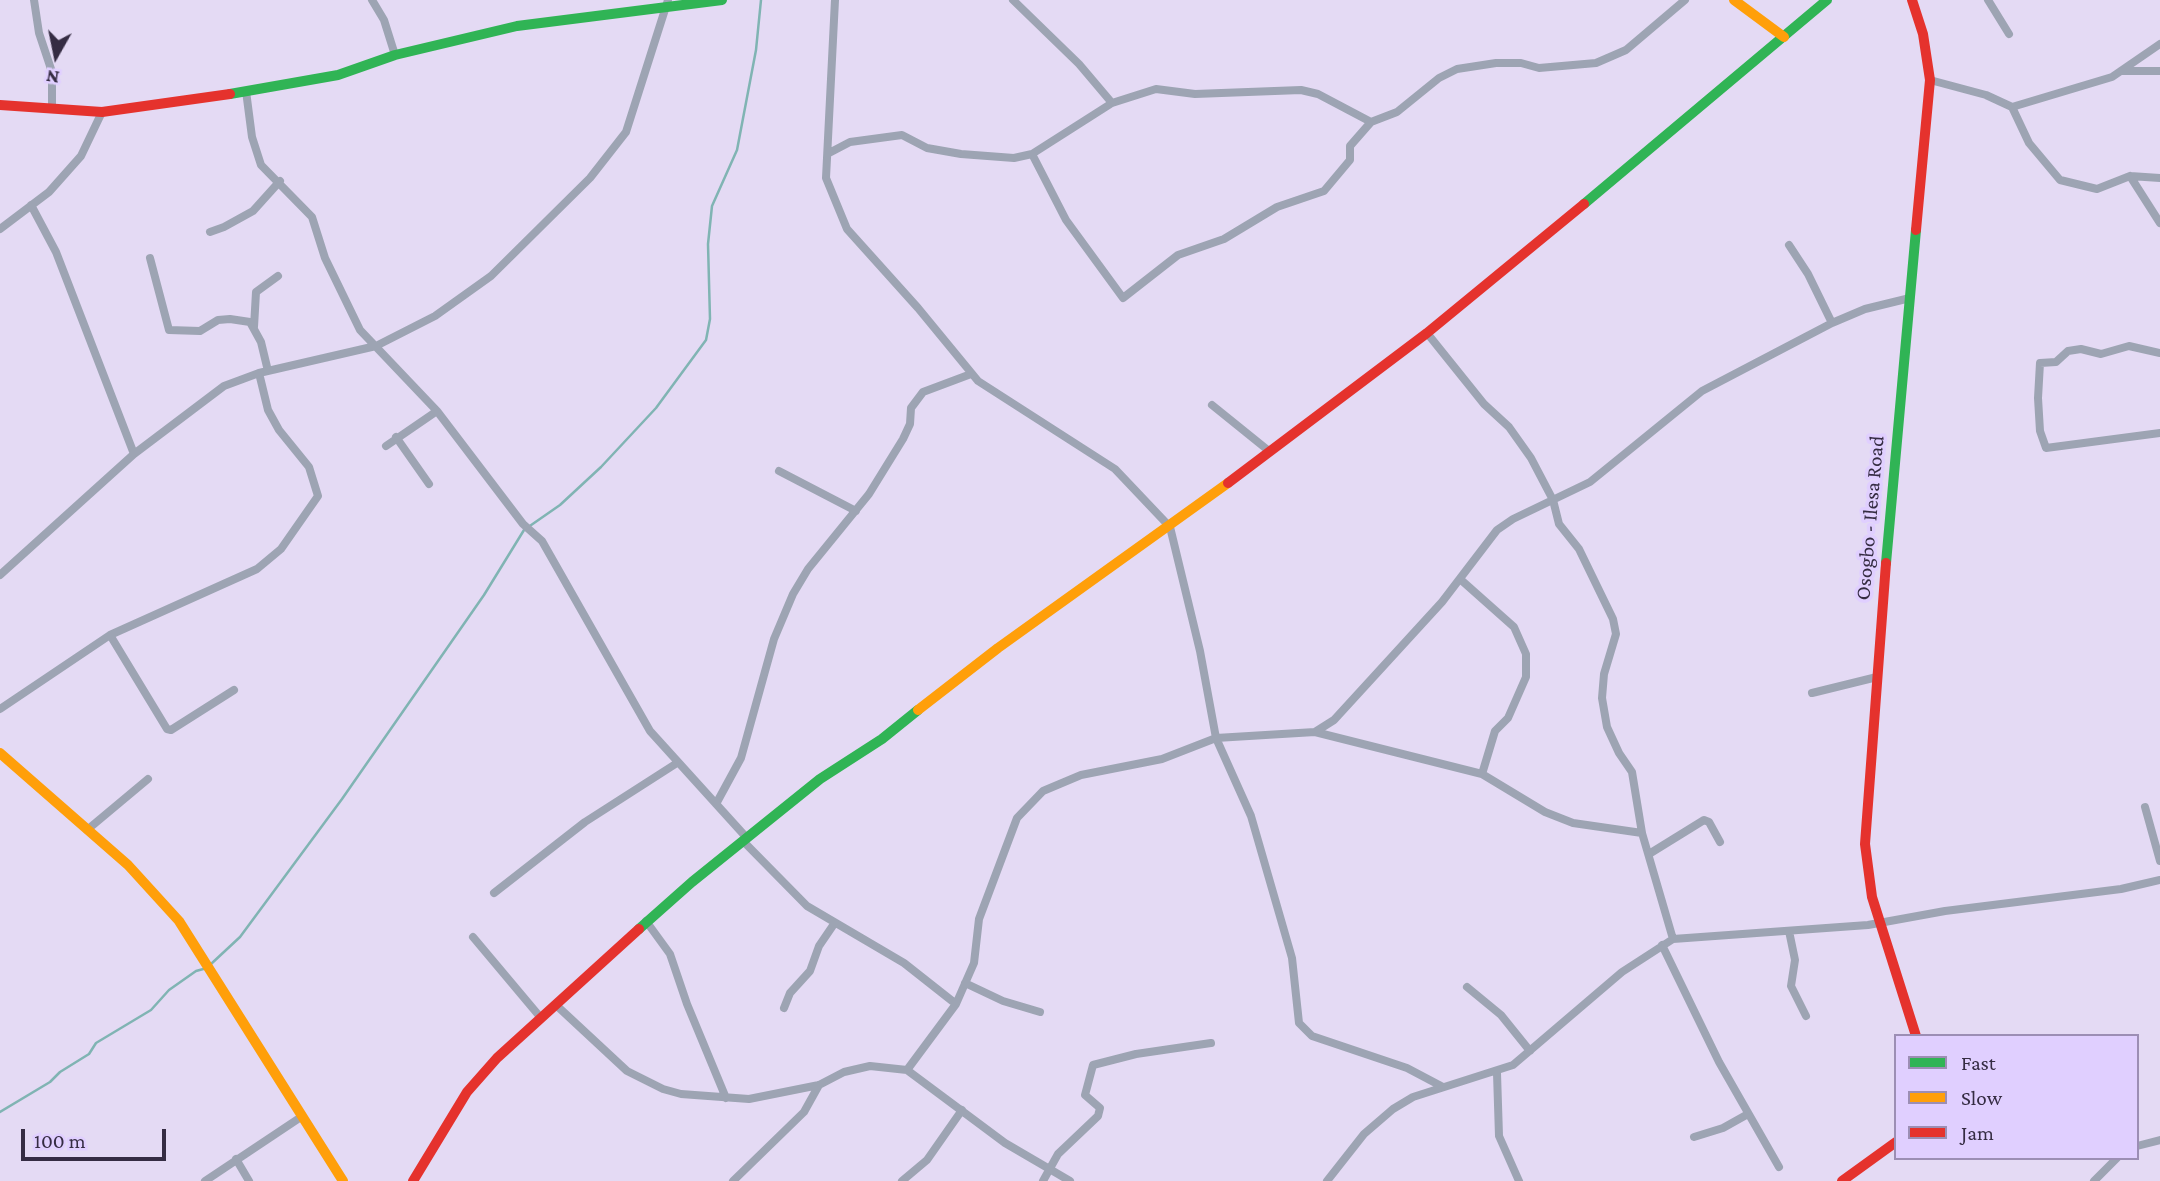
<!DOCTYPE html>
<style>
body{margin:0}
#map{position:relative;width:2160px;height:1181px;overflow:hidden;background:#e4daf4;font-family:"Crimson Pro",serif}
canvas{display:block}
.legend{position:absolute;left:1894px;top:1034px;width:245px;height:126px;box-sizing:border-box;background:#e0cfff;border:2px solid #9c8eb4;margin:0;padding:9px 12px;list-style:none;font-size:21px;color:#352c43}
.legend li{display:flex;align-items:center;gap:14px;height:35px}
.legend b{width:35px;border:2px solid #9c8eb4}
.north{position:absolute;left:21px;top:21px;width:70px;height:70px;-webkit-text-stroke:5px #e0cfff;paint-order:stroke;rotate:189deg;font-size:19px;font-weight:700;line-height:28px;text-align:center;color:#352c43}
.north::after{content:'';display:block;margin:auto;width:24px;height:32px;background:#352c43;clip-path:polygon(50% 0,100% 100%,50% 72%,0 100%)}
.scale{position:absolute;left:21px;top:1129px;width:145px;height:32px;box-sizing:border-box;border:4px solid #352c43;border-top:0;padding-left:9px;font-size:21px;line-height:24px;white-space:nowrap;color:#352c43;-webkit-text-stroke:5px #e0cfff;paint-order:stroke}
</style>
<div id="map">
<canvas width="2160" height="1181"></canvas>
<ul class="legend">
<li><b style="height:9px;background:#30b455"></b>Fast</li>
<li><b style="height:9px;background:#ff9f0a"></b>Slow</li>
<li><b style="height:9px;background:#e5322d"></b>Jam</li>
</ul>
<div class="north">N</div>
<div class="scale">100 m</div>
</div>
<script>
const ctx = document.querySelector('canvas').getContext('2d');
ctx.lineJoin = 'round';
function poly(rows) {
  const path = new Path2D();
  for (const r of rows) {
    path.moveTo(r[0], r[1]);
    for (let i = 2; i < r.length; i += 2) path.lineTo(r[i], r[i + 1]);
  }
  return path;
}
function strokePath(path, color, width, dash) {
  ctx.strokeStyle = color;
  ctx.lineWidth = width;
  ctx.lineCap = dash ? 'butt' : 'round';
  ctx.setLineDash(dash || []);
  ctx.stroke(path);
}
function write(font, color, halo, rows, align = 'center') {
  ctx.font = font + ' "Crimson Pro",serif';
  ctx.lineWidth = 7;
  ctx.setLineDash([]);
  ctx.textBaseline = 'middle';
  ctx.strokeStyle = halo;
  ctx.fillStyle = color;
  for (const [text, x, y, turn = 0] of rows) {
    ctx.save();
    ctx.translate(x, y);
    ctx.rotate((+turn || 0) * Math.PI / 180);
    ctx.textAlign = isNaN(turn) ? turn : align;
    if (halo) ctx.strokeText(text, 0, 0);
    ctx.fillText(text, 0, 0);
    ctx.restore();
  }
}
strokePath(poly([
 [211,964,240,937,342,799,484,595,524,530,560,505,601,467,656,408,706,340,710,319,708,244,712,206,737,150,756,50,761,0],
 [0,1112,50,1082,60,1072,89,1054,96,1043,151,1010,169,990,196,971,207,968]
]), '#80b4b3', 2.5);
strokePath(poly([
 [34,0,39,33,52,72,52,109],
 [372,0,384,20,395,55],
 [835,0,826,178,847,229,918,308,978,381,1115,469,1170,527,1200,651,1216,738,1251,816,1292,958,1299,1023,1312,1036,1407,1068,1443,1087],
 [1013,0,1079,64,1112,103],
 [1988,0,2009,34],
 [2121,71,2160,71],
 [1930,80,1986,95,2012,107,2029,143,2060,180,2097,189,2130,176,2160,178],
 [246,91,252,137,261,165,312,217,325,258,360,330,437,411,523,524,542,541,650,731,746,837],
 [2012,107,2112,77,2160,44],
 [829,153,850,142,902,135,927,148,961,154,1014,158,1032,154,1112,103,1156,89,1195,94,1301,90,1318,94,1371,122],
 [1032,154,1066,220,1123,298,1178,255,1224,239,1277,207,1324,191,1350,160,1350,146,1371,122,1397,112,1439,78,1457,69,1496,63,1521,63,1539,68,1596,63,1626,50,1685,0],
 [2130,176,2160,223],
 [31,205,56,252,134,454],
 [0,229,49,192,81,156,102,112],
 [210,232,224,227,253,211,280,181],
 [1789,245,1808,274,1832,323],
 [150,258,169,330,200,331,218,320,230,319,250,322,261,342,268,371],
 [254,327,256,292,278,276],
 [1427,333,1484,404,1509,427,1531,458,1553,500,1559,524,1579,549,1613,619,1616,634,1604,674,1602,698,1607,727,1619,753,1632,772,1642,833,1673,939],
 [2160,353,2129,346,2101,354,2081,349,2068,351,2056,362,2040,363,2038,398,2040,431,2046,448,2160,433],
 [1212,405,1269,451],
 [396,437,429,484],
 [386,446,437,411],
 [779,471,856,511],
 [0,575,134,454,224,386,259,373,376,346,435,316,491,276,590,178,626,132,668,0],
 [1460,579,1514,627,1526,654,1526,677,1508,718,1495,731,1482,774],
 [110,635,167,729,171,730,234,690],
 [1812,693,1877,677],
 [0,709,110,635,257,569,281,549,318,496,309,467,279,430,268,410,259,373],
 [1315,732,1334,720,1442,602,1497,530,1513,519,1590,482,1702,391,1832,323,1865,309,1910,298],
 [716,804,741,758,774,639,793,594,808,569,869,494,903,439,910,424,911,408,923,392,971,374],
 [2145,807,2160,861],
 [87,830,148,779],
 [743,841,807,906,904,963,956,1004],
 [1649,854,1704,820,1709,822,1720,842],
 [494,893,585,822,677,763],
 [646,921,670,954,687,1004,726,1098],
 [1789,931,1795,960,1791,986,1806,1016],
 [473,937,541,1018],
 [1662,945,1719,1062,1779,1167],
 [965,983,1003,1001,1040,1012],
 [1467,987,1501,1015,1530,1051],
 [556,1005,627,1071,663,1089,681,1094,749,1099,819,1085,844,1072,870,1066,907,1070,1005,1143,1070,1181],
 [784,1008,790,993,810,971,819,946,834,924],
 [907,1070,956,1004,974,963,979,919,1017,818,1043,791,1081,775,1162,759,1216,738,1315,732,1482,774,1545,812,1573,823,1642,833],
 [1497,1073,1499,1136,1519,1181],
 [1694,1137,1723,1128,1748,1114],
 [2137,1146,2160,1140],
 [236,1159,249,1181],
 [205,1181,301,1117],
 [733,1181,804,1112,819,1085],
 [902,1181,927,1160,962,1110],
 [1043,1181,1058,1154,1098,1116,1100,1108,1085,1095,1093,1065,1136,1054,1211,1043],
 [1327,1181,1364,1134,1393,1109,1413,1097,1513,1065,1622,972,1673,939,1868,925,1945,911,2121,889,2160,880],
 [2094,1181,2117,1158]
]), '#9da4b3', 8);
strokePath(poly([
 [230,94,338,75,395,55,517,26,722,0],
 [1584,204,1827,0],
 [1886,563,1916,230],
 [639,929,692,882,820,779,882,739,918,710]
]), '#30b455', 10);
strokePath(poly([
 [1734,0,1784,37],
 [918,710,998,648,1228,483],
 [0,753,128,865,179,921,343,1181]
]), '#ff9f0a', 10);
strokePath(poly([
 [1912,0,1923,34,1930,80,1916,230],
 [0,105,102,112,230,94],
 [1228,483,1427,333,1584,204],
 [1886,563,1865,844,1872,897,1916,1036],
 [413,1181,467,1092,497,1058,639,929],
 [1842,1181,1896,1142]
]), '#e5322d', 10);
write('21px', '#352c43', '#e0cfff', [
 ["Osogbo - Ilesa Road",1870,518,-85]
]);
</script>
